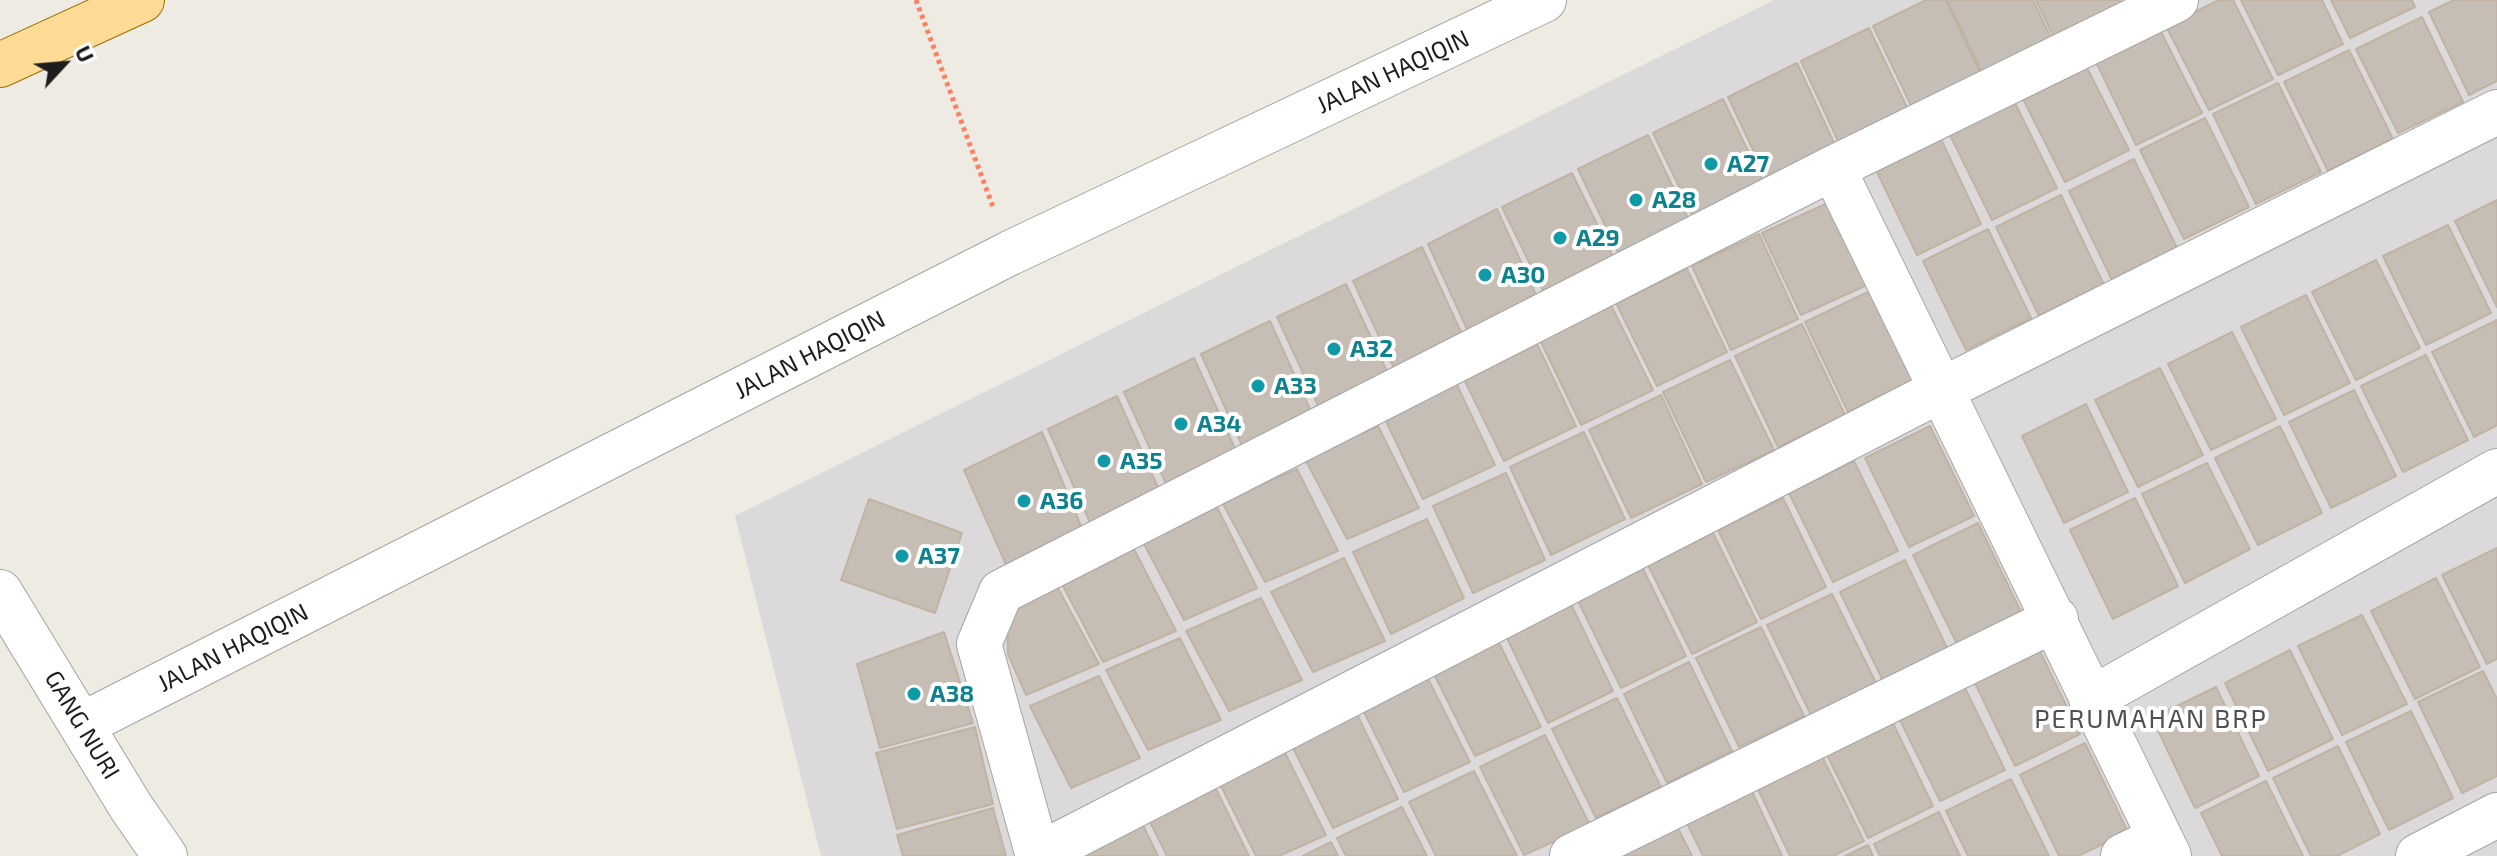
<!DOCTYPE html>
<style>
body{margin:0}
#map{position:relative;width:2497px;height:856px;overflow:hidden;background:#eeebe2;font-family:"Exo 2",sans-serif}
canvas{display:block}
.north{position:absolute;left:24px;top:24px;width:80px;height:80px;-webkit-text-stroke:6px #fff;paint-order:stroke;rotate:64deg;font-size:22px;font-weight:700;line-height:32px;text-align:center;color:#1d1d1d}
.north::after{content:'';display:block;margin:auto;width:28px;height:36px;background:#1d1d1d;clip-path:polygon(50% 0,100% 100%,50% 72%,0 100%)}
</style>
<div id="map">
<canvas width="2497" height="856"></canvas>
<div class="north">U</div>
</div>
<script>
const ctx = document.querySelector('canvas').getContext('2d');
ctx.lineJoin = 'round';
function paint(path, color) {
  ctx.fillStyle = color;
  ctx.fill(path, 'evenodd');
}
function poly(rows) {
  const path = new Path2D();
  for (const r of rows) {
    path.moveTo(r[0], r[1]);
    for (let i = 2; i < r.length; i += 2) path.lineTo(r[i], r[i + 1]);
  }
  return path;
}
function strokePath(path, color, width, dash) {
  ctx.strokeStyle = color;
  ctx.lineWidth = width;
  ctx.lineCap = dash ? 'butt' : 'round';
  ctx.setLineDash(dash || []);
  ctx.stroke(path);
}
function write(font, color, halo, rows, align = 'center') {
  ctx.font = font + ' "Exo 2",sans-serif';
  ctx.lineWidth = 8;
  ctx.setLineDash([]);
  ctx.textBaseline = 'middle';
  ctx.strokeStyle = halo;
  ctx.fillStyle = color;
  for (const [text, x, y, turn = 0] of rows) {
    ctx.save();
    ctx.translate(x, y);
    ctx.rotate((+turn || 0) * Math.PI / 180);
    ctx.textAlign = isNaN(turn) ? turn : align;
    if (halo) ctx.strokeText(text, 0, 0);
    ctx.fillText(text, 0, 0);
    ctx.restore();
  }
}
paint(poly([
 [1774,0,2497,0,2497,856,821,856,735,516]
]), '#dbd9d9');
const building = poly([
 [1926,0,1946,0,1986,86,1918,120,1873,26,1926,0],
 [1947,0,2033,0,2057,51,1988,85,1947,0],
 [2036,0,2120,0,2127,16,2060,50,2036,0],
 [2219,0,2233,0,2273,79,2209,110,2166,26,2219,0],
 [2241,0,2322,0,2343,44,2278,75,2241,0],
 [2331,0,2412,0,2415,7,2350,38,2331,0],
 [2454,0,2497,0,2497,81,2469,95,2429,12,2454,0],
 [2422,17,2463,102,2398,133,2356,49,2422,17],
 [1869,28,1914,122,1845,156,1801,61,1869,28],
 [2160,30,2202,113,2136,145,2096,62,2160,30],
 [2349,50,2393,139,2328,171,2284,82,2349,50],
 [1797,63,1841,158,1773,192,1728,97,1797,63],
 [2086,66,2129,150,2065,182,2022,97,2086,66],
 [2278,83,2321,172,2256,204,2213,114,2278,83],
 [1723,99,1769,194,1699,228,1653,133,1723,99],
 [2013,99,2057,188,1992,220,1948,131,2013,99],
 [2205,118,2249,207,2184,239,2140,150,2205,118],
 [1648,135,1694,231,1624,265,1578,169,1648,135],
 [1940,137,1981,224,1917,255,1875,168,1940,137],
 [2134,159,2177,248,2112,280,2069,191,2134,159],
 [1572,173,1619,269,1549,303,1502,207,1572,173],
 [2061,195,2104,285,2039,316,1996,227,2061,195],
 [2497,200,2497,307,2455,221,2497,200],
 [1828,203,1867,285,1801,315,1762,233,1828,203],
 [1497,209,1541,306,1472,340,1428,244,1497,209],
 [2448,225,2491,313,2426,345,2383,256,2448,225],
 [1988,229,2031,318,1966,350,1923,261,1988,229],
 [1759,234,1798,319,1731,350,1692,266,1759,234],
 [1422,247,1466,343,1398,377,1353,281,1422,247],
 [2376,260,2420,348,2356,380,2312,292,2376,260],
 [1687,269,1727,352,1657,386,1616,303,1687,269],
 [1346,284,1391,380,1322,414,1277,317,1346,284],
 [1870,291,1913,380,1848,412,1805,322,1870,291],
 [2306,295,2350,383,2284,415,2241,327,2306,295],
 [1611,305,1653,390,1581,425,1540,340,1611,305],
 [2497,320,2497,425,2474,437,2432,352,2497,320],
 [1270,321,1314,418,1245,452,1201,354,1270,321],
 [1802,324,1845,415,1778,447,1735,356,1802,324],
 [2232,332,2276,419,2211,450,2168,364,2232,332],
 [1535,340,1576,426,1504,461,1462,375,1535,340],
 [2426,355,2468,440,2403,472,2361,386,2426,355],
 [1194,358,1238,455,1169,490,1124,392,1194,358],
 [1730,360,1774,450,1706,482,1663,392,1730,360],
 [2160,368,2203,455,2138,487,2095,400,2160,368],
 [1456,383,1495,465,1423,499,1384,417,1456,383],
 [2354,390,2396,476,2331,508,2289,422,2354,390],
 [1661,395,1702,484,1631,518,1589,430,1661,395],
 [1117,396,1161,494,1092,527,1048,429,1117,396],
 [2086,404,2128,492,2064,523,2022,436,2086,404],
 [1378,426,1419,508,1347,539,1305,459,1378,426],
 [1930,426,1974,516,1909,547,1865,458,1930,426],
 [2280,426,2322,513,2258,545,2215,458,2280,426],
 [1042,432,1083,531,1008,569,964,470,1042,432],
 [1584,432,1625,519,1551,555,1510,467,1584,432],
 [1854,461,1898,551,1833,582,1789,493,1854,461],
 [2207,463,2250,549,2185,583,2142,494,2207,463],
 [1297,469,1338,551,1265,582,1222,502,1297,469],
 [1506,473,1545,560,1473,593,1433,506,1506,473],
 [1783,498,1826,587,1761,619,1718,530,1783,498],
 [2135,498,2178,586,2113,619,2070,530,2135,498],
 [869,499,962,533,935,613,841,580,869,499],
 [1217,507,1257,588,1184,620,1142,540,1217,507],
 [1427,519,1464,598,1391,634,1353,552,1427,519],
 [1978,523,2022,614,1957,644,1913,555,1978,523],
 [1713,533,1757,622,1692,654,1648,565,1713,533],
 [2497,548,2497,659,2487,664,2442,575,2497,548],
 [1134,549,1176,631,1103,662,1061,582,1134,549],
 [1344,558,1385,641,1313,672,1271,592,1344,558],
 [1905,560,1948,650,1883,681,1840,592,1905,560],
 [1642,567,1686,656,1621,688,1577,599,1642,567],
 [2436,578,2480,667,2415,699,2371,611,2436,578],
 [1054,581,1099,664,1026,695,1008,654,1007,620,1022,598,1054,581],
 [1832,594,1876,683,1811,715,1767,625,1832,594],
 [1261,598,1302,680,1229,711,1186,631,1261,598],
 [1570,602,1613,691,1548,723,1505,634,1570,602],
 [2362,615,2407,704,2342,735,2298,646,2362,615],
 [1761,627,1804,716,1739,747,1696,658,1761,627],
 [944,632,973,723,880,748,857,664,944,632],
 [1496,637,1541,727,1475,756,1431,668,1496,637],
 [1180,638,1221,720,1148,750,1106,670,1180,638],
 [2037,645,2080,734,2015,766,1972,677,2037,645],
 [2290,650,2333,739,2268,771,2225,683,2290,650],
 [1689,662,1732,751,1667,783,1624,694,1689,662],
 [2483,671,2497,699,2497,776,2462,793,2418,702,2483,671],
 [1425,673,1470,762,1404,792,1360,704,1425,673],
 [1099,676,1140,758,1071,788,1030,706,1099,676],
 [1961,680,2005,770,1940,801,1896,712,1961,680],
 [2216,687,2259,776,2195,808,2152,718,2216,687],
 [1617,698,1661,787,1596,818,1552,729,1617,698],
 [1354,708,1398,799,1333,828,1289,740,1354,708],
 [2411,711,2453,798,2389,830,2346,742,2411,711],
 [1890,717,1933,806,1868,838,1824,749,1890,717],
 [975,727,993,804,897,829,876,753,975,727],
 [1545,735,1590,825,1524,855,1480,767,1545,735],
 [2085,743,2128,832,2078,856,2059,856,2020,775,2085,743],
 [1281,745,1326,835,1279,856,1256,856,1216,776,1281,745],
 [2338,746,2380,834,2337,856,2311,856,2273,778,2338,746],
 [1820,752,1864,841,1833,856,1790,856,1755,783,1820,752],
 [1474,771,1517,856,1436,856,1409,802,1474,771],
 [1211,779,1249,856,1167,856,1145,812,1211,779],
 [2011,779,2049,856,1968,856,1946,811,2011,779],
 [2266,781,2303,856,2222,856,2201,813,2266,781],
 [1749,785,1782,856,1703,856,1684,817,1749,785],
 [1402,807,1427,856,1346,856,1337,838,1402,807],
 [993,808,1006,856,903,856,897,835,993,808],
 [1939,812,1960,856,1880,856,1874,844,1939,812],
 [1141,821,1158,856,1078,856,1141,821],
 [1676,824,1692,856,1611,856,1676,824],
 [1331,842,1338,856,1303,856,1331,842],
 [1868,845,1873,856,1845,856,1868,845]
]);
paint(building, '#c6beb5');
strokePath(building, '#c1b3a3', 2);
const minor = poly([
 [1833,168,2169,856],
 [0,592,131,807,165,856],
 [2091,699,2497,471],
 [83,724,1010,253,1544,0],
 [1038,855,1941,390,2497,112],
 [1038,856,979,644,1001,592,1833,168,2176,0],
 [1572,856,2056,619],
 [2123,856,2160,838],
 [2418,856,2497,815]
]);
const major = poly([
 [0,65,142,0]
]);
strokePath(minor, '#a4a4a4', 46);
strokePath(major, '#957000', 46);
strokePath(poly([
 [916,0,993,207]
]), '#ff7f62', 5, [4, 4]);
strokePath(minor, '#fff', 44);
strokePath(major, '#ffdb96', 44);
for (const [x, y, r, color] of [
 [1711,164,8,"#0f9aa8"],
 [1636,200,8,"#0f9aa8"],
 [1560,238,8,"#0f9aa8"],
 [1485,275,8,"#0f9aa8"],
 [1334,349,8,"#0f9aa8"],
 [1258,386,8,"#0f9aa8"],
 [1181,424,8,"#0f9aa8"],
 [1104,461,8,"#0f9aa8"],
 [1024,501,8,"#0f9aa8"],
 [902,556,8,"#0f9aa8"],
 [914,694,8,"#0f9aa8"]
]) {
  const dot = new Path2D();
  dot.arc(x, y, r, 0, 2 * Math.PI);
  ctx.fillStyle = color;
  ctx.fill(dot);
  strokePath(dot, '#fff', 3);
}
write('24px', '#1d1d1d', '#fff', [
 ["JALAN HAQIQIN",1393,72,-25],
 ["JALAN HAQIQIN",810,355,-27],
 ["JALAN HAQIQIN",233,648,-27],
 ["GANG NURI",82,725,59]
]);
write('bold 24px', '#0d838f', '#fff', [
 ["A27",1727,164],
 ["A28",1652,200],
 ["A29",1576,238],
 ["A30",1501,275],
 ["A32",1350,349],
 ["A33",1274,386],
 ["A34",1197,424],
 ["A35",1120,461],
 ["A36",1040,501],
 ["A37",918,556],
 ["A38",930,694]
], 'left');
ctx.letterSpacing = '2px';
write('26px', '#505050', '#fff', [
 ["PERUMAHAN BRP",2151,719]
]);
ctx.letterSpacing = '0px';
</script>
